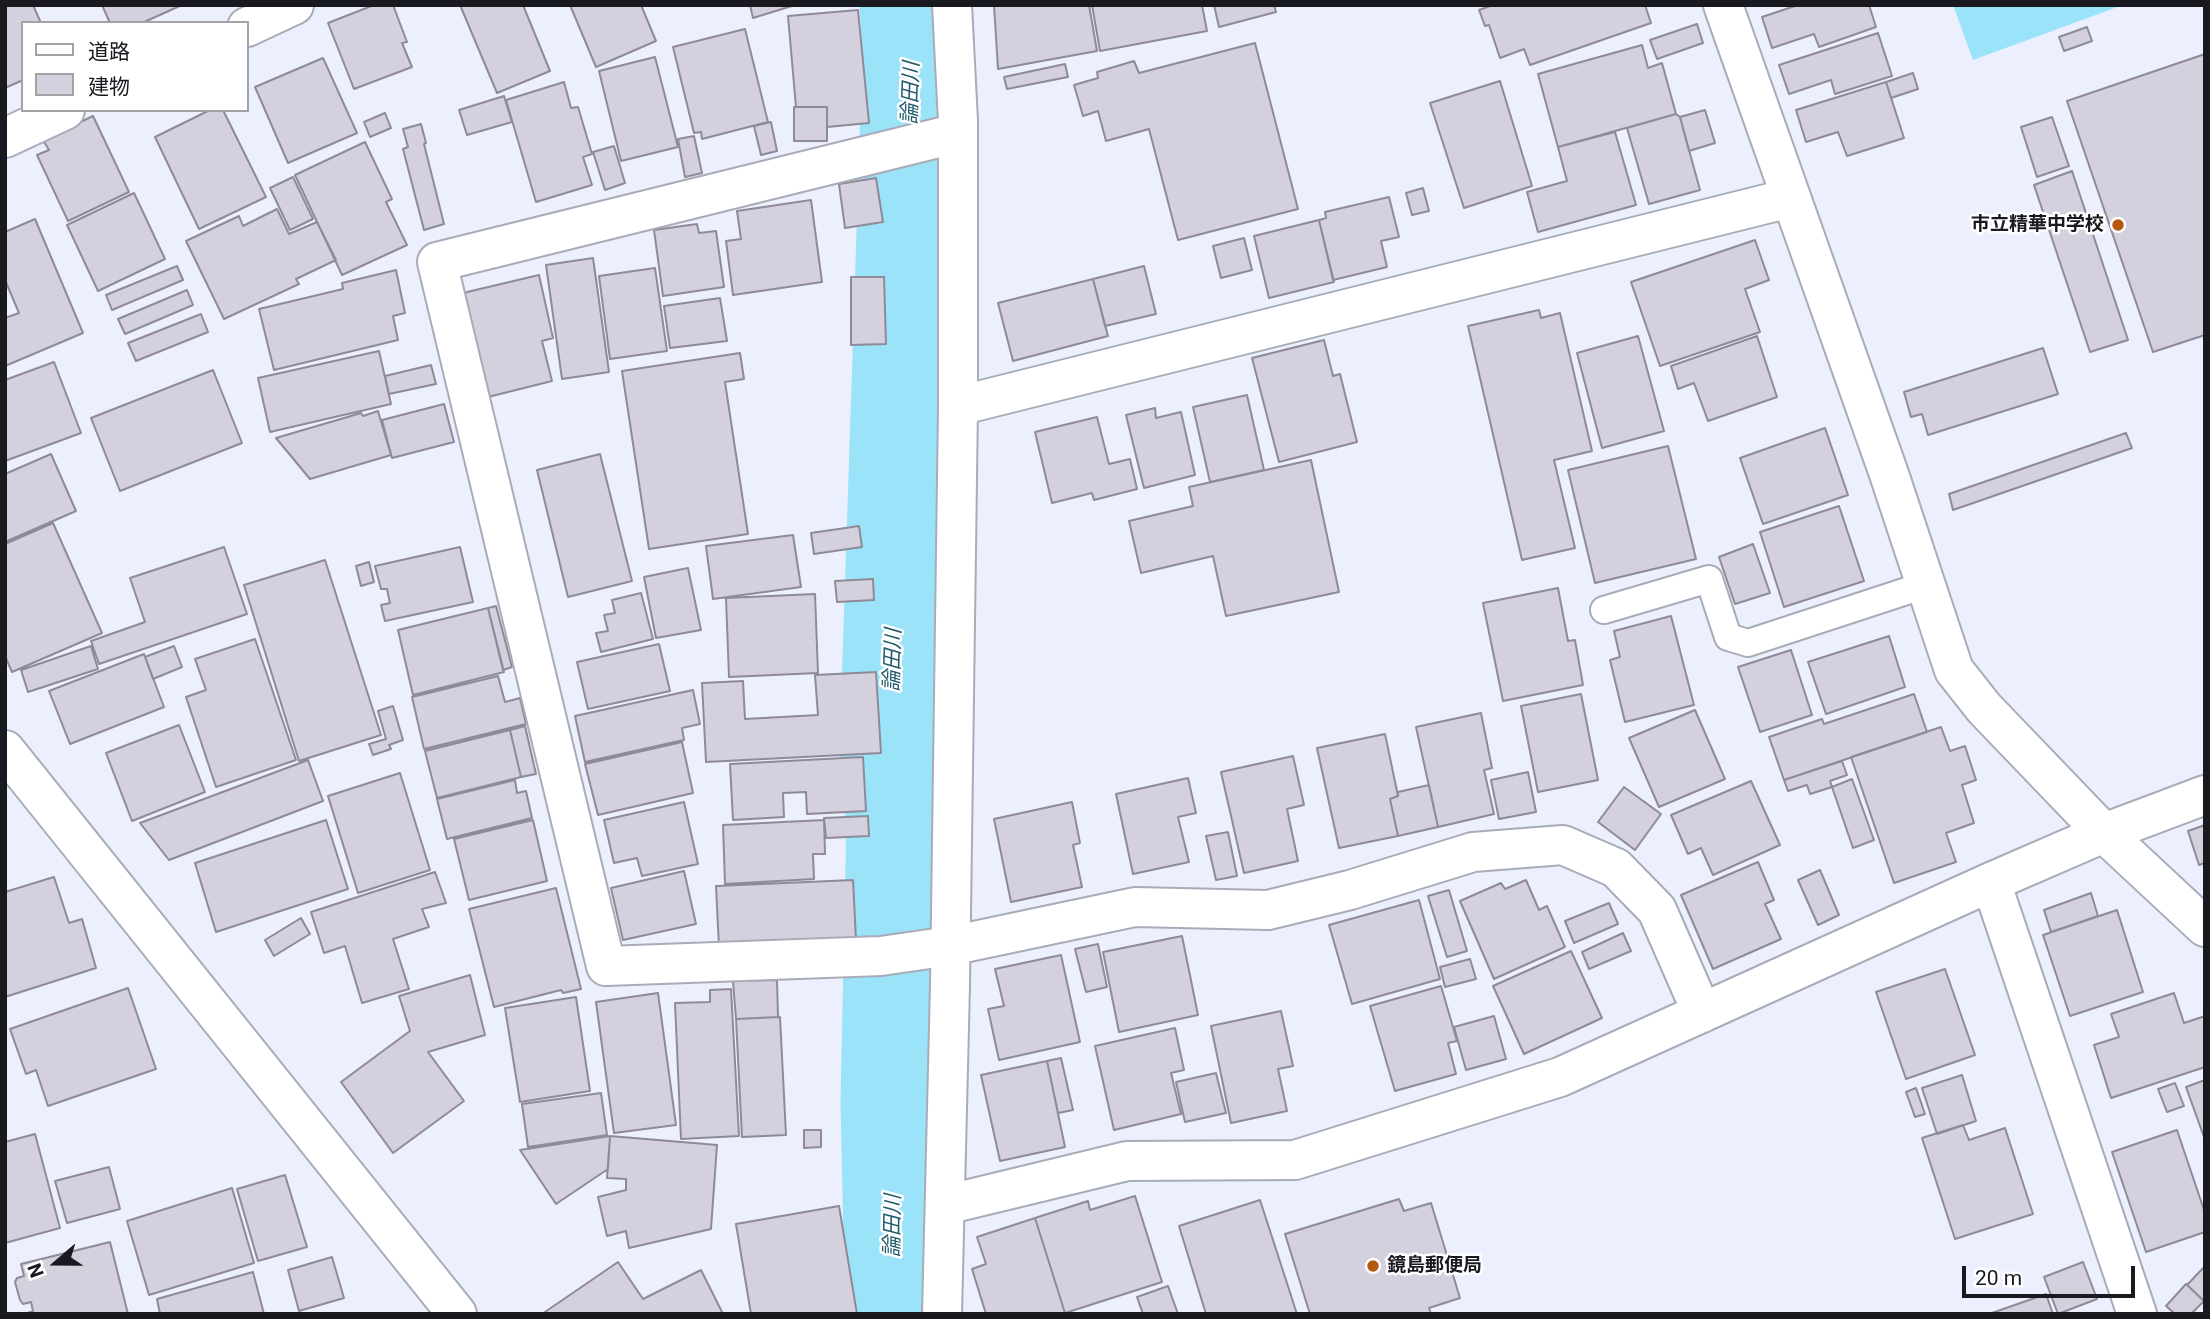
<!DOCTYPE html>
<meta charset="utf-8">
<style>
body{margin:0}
#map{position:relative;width:2210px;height:1319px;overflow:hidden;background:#ecf0fe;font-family:Roboto,"Noto Sans JP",sans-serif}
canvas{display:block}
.frame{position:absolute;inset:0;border:7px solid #191a1f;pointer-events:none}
.legend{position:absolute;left:21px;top:21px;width:228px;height:91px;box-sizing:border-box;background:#fff;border:2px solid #a3a3a5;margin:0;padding:9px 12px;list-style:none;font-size:21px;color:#191a1f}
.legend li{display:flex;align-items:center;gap:14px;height:35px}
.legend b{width:35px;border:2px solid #a3a3a5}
.north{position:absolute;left:21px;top:1228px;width:70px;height:70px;-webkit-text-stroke:5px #fff;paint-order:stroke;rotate:250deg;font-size:19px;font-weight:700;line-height:28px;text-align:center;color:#191a1f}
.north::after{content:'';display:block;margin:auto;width:24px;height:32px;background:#191a1f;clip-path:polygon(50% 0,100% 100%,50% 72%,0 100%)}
.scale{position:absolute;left:1962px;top:1266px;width:173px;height:32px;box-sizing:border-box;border:4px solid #191a1f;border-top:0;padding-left:9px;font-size:21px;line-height:24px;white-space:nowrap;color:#191a1f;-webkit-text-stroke:5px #fff;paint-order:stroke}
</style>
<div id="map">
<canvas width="2210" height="1319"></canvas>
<div class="frame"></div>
<ul class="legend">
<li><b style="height:9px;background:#fff"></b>道路</li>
<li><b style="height:19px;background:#d4d0de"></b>建物</li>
</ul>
<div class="north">N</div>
<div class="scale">20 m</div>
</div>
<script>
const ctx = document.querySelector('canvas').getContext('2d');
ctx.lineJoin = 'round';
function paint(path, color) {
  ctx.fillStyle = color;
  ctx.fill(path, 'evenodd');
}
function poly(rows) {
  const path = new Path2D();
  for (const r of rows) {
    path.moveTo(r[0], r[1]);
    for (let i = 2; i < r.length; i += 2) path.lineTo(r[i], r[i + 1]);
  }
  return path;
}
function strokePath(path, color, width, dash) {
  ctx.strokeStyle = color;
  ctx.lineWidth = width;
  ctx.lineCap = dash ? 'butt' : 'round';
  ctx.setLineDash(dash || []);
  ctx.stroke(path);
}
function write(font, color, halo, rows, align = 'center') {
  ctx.font = font + ' Roboto,"Noto Sans JP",sans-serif';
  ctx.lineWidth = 5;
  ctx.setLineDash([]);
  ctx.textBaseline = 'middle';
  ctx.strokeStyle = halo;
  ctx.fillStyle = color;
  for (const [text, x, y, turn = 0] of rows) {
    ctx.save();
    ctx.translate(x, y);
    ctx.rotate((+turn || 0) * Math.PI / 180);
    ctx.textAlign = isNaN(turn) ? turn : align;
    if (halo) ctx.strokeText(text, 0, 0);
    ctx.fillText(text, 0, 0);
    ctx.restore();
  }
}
paint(poly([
 [1953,5,2123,5,1973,60]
]), '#9be3f9');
strokePath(poly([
 [893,1314,895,1240,892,1102,898,818,890,779,914,51,911,5]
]), '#9be3f9', 103);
const building = poly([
 [5,5,33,5,41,23,23,23,23,80,5,88,5,5],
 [102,5,182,5,142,23,110,23,102,5],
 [374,5,393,5,407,42,402,43,412,67,354,89,328,23,374,5],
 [460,5,523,5,550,71,497,93,460,5],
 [570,5,641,5,656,41,596,67,570,5],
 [750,5,795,5,753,18,750,5],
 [994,5,1089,5,1097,51,998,69,994,5],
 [1092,5,1202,5,1207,31,1100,51,1092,5],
 [1214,5,1274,5,1276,12,1219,27,1214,5],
 [1493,5,1645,5,1651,23,1530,65,1524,49,1500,58,1489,25,1485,26,1479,10,1493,5],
 [1798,5,1869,5,1876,27,1819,47,1814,34,1772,48,1762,17,1798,5],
 [858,10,869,123,827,127,827,107,796,107,788,16,858,10],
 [1697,24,1703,43,1657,59,1650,40,1697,24],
 [2087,27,2092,41,2064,51,2059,37,2087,27],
 [745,29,768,122,702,139,701,132,694,133,673,47,745,29],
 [1878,33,1892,76,1835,94,1831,80,1789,94,1779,65,1878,33],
 [1255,43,1298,209,1178,240,1149,129,1106,141,1098,111,1083,116,1074,85,1098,78,1097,72,1134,61,1139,73,1255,43],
 [1642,45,1648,68,1662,63,1676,114,1558,147,1538,74,1642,45],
 [2205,54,2205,335,2153,352,2067,101,2205,54],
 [655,57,678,147,621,161,599,71,655,57],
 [323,58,357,133,288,163,255,87,323,58],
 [1065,64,1068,77,1007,89,1004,77,1065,64],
 [1913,73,1918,89,1891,98,1886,82,1913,73],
 [1500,81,1532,186,1464,208,1430,103,1500,81],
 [564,82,571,108,578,107,592,154,583,157,592,185,536,202,506,100,564,82],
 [1886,82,1904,138,1847,156,1838,132,1806,142,1796,110,1886,82],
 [504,96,512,122,467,135,459,110,504,96],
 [794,107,827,107,827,141,794,141,794,107],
 [210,110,223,110,266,197,199,229,155,137,210,110],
 [1705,110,1715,143,1689,151,1680,117,1705,110],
 [385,113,391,128,370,137,364,122,385,113],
 [1676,114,1680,117,1700,190,1649,204,1627,128,1676,114],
 [93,116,129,192,68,221,37,155,49,150,43,140,93,116],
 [2052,117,2069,166,2037,177,2021,127,2052,117],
 [771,122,777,151,761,155,754,126,771,122],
 [421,124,426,143,424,144,444,224,424,230,403,149,408,147,403,129,421,124],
 [1615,132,1636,205,1538,232,1527,192,1567,181,1558,147,1615,132],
 [694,136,702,173,685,177,678,139,694,136],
 [365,142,392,199,386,202,407,245,342,275,295,175,365,142],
 [614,146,625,183,605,190,593,152,614,146],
 [2072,171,2128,340,2090,352,2034,185,2072,171],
 [293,177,313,219,290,230,270,188,293,177],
 [876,178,883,222,845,228,839,184,876,178],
 [1423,188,1429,211,1412,215,1406,193,1423,188],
 [134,193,165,259,98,291,67,225,134,193],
 [1389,197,1399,237,1381,241,1387,267,1333,280,1319,220,1326,218,1325,212,1389,197],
 [811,200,822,282,733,295,726,241,741,239,737,211,811,200],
 [277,209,289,234,317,222,336,260,296,279,299,284,224,319,186,241,239,216,243,226,277,209],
 [35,219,83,333,5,366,5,318,19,313,5,280,5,232,35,219],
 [1319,220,1334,282,1269,298,1254,236,1319,220],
 [697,224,699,233,716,231,724,287,663,296,654,230,697,224],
 [1244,238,1252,270,1221,278,1213,246,1244,238],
 [1755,240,1769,280,1745,289,1760,332,1660,366,1631,282,1755,240],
 [593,258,609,372,562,379,546,265,593,258],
 [177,266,183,280,112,310,106,295,177,266],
 [1144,266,1156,314,1105,326,1093,279,1144,266],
 [655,268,667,351,610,359,599,276,655,268],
 [396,270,405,313,393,316,398,340,274,370,259,309,343,289,342,283,396,270],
 [539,275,553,338,542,341,552,381,488,397,463,293,539,275],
 [851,277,884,277,886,344,851,345,851,277],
 [1093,279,1108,336,1013,361,998,303,1093,279],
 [187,290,193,305,125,334,118,319,187,290],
 [720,298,727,341,670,348,664,306,720,298],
 [1539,310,1541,318,1560,313,1592,451,1554,460,1575,548,1522,560,1468,326,1539,310],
 [201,314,208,332,136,361,128,343,201,314],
 [1638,336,1664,431,1602,448,1577,353,1638,336],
 [1757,336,1777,397,1708,421,1694,383,1678,389,1671,366,1757,336],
 [1324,340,1333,376,1340,374,1357,442,1279,462,1252,358,1324,340],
 [2043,348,2058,394,1928,435,1922,414,1911,417,1904,392,2043,348],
 [379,351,391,404,270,432,258,378,379,351],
 [740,353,744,379,725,382,748,534,649,549,622,371,740,353],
 [54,362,81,433,5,461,5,380,54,362],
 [431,365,436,384,389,394,385,376,431,365],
 [213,370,242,443,120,491,91,418,213,370],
 [1247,395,1264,470,1210,482,1193,407,1247,395],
 [444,404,454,442,392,458,382,420,444,404],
 [1155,408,1156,418,1181,412,1195,475,1144,488,1126,415,1155,408],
 [378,411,391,455,310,479,276,438,361,413,363,416,378,411],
 [1097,417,1109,464,1130,459,1137,489,1094,500,1092,493,1052,503,1035,432,1097,417],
 [1825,428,1848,495,1763,524,1740,458,1825,428],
 [2126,433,2132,448,1953,510,1949,494,2126,433],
 [1668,446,1696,559,1595,583,1568,470,1668,446],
 [51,454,76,511,5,542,5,474,51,454],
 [600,454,632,581,568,597,537,470,600,454],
 [1311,460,1339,592,1226,616,1213,556,1141,573,1129,521,1193,506,1189,487,1311,460],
 [1839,506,1864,581,1784,607,1760,532,1839,506],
 [53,523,102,633,12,672,5,656,5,544,53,523],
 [859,526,862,547,814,554,811,533,859,526],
 [793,535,801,587,713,599,706,546,793,535],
 [1753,544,1770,593,1735,604,1719,557,1753,544],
 [224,547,247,614,99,664,91,641,145,622,130,578,224,547],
 [460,547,473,602,385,621,381,605,390,603,387,589,381,589,375,566,460,547],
 [325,560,381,735,299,761,244,585,325,560],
 [369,562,374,582,361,586,356,566,369,562],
 [688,568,701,630,656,638,644,577,688,568],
 [873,579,874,600,837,602,835,581,873,579],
 [1558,588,1568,641,1575,640,1583,685,1503,701,1483,603,1558,588],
 [641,593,653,639,601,652,596,633,608,631,604,615,615,613,612,600,641,593],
 [815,594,818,673,729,677,726,598,815,594],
 [496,606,512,667,503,670,488,608,496,606],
 [488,608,504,672,413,695,398,630,488,608],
 [1671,616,1694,705,1625,722,1610,660,1620,657,1614,631,1671,616],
 [1889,636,1905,687,1826,714,1808,662,1889,636],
 [255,639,296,760,216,787,186,697,206,690,195,659,255,639],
 [659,644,670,691,588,709,577,662,659,644],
 [91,646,98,669,28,692,21,670,91,646],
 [174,646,182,667,153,679,145,657,174,646],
 [1791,650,1812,715,1760,732,1738,667,1791,650],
 [144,654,164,707,70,744,49,691,144,654],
 [876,672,881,753,706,762,702,683,743,681,745,719,818,715,815,675,876,672],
 [498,676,505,702,520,698,526,724,424,749,412,697,498,676],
 [693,690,700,724,682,728,684,740,585,762,575,716,693,690],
 [1581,694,1598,780,1538,792,1521,706,1581,694],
 [1914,694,1927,732,1784,780,1769,737,1822,719,1824,724,1914,694],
 [393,706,403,740,389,745,391,749,373,755,369,744,386,739,378,711,393,706],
 [1695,710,1725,779,1659,807,1629,738,1695,710],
 [1481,713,1492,768,1484,770,1494,814,1438,827,1416,727,1481,713],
 [179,725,205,792,132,821,106,753,179,725],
 [525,726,536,774,521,777,510,730,525,726],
 [1941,727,1950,751,1965,746,1976,780,1962,785,1974,823,1946,833,1956,862,1894,883,1851,757,1941,727],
 [510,730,521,777,437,798,425,751,510,730],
 [1385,734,1398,796,1390,799,1398,836,1339,848,1317,748,1385,734],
 [682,742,693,793,598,815,585,764,682,742],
 [1293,756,1304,805,1287,809,1298,861,1244,873,1221,772,1293,756],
 [863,757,866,811,807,814,806,792,783,793,784,817,733,820,730,764,863,757],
 [308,760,323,801,169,860,140,823,308,760],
 [1842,761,1847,775,1830,781,1832,787,1810,794,1807,785,1788,791,1784,780,1842,761],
 [1528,772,1536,812,1499,819,1491,780,1528,772],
 [400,773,430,870,358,893,328,796,400,773],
 [1188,778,1196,813,1178,817,1189,862,1133,874,1116,794,1188,778],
 [1852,779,1874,840,1853,848,1832,787,1852,779],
 [515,780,517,793,526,791,532,818,447,839,437,799,515,780],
 [1751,781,1780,845,1713,875,1701,848,1688,854,1671,815,1751,781],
 [1429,785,1438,827,1398,836,1390,799,1398,796,1398,792,1429,785],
 [1624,787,1661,814,1635,850,1598,822,1624,787],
 [684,802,698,864,642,876,637,858,614,863,604,820,684,802],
 [1072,802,1080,843,1073,845,1082,887,1011,902,994,819,1072,802],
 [868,816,869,836,826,838,824,818,868,816],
 [326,820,348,889,216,932,195,863,326,820],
 [533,820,547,881,469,900,454,839,533,820],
 [824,820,825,854,813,854,814,879,725,884,723,825,824,820],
 [2205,825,2205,863,2199,865,2188,831,2205,825],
 [1228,832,1237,876,1216,880,1206,836,1228,832],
 [1758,862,1774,900,1765,904,1781,939,1713,969,1681,895,1758,862],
 [1820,870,1839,915,1818,925,1798,880,1820,870],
 [684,871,696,924,623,940,611,888,684,871],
 [435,872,446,903,422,909,429,927,393,939,409,989,362,1003,345,946,324,953,311,912,435,872],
 [54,877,69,923,82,919,96,968,5,997,5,892,54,877],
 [853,880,856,940,719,947,716,886,853,880],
 [1526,880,1539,910,1547,906,1565,947,1494,979,1460,901,1501,883,1505,889,1526,880],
 [556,888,581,989,563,993,561,990,494,1007,469,909,556,888],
 [1449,890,1467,951,1447,957,1428,896,1449,890],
 [2091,893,2098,916,2051,932,2044,910,2091,893],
 [1419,900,1440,979,1352,1004,1329,925,1419,900],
 [1609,903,1618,924,1574,943,1565,921,1609,903],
 [2117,910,2143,992,2070,1016,2043,935,2117,910],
 [301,918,310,934,274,956,265,940,301,918],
 [1623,933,1631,951,1589,969,1582,952,1623,933],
 [1182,936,1198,1015,1119,1032,1103,952,1182,936],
 [1098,944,1107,987,1086,992,1075,949,1098,944],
 [1571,951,1602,1018,1524,1054,1493,986,1571,951],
 [1061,955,1080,1042,999,1060,988,1009,1004,1006,995,969,1061,955],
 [1470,959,1476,979,1445,987,1440,967,1470,959],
 [1945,969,1975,1055,1906,1079,1876,992,1945,969],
 [470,975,485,1035,428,1052,464,1101,393,1153,341,1082,410,1031,399,996,470,975],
 [777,980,778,1017,736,1019,733,981,777,980],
 [1441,986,1457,1041,1448,1043,1456,1074,1395,1091,1370,1006,1441,986],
 [128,988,156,1069,48,1106,36,1070,26,1074,10,1029,128,988],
 [731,989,739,1136,681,1139,675,1003,710,1002,710,990,731,989],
 [658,993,676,1125,614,1133,596,1002,658,993],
 [2174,993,2184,1023,2205,1016,2205,1067,2111,1098,2094,1045,2119,1037,2111,1014,2174,993],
 [576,997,590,1091,520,1102,505,1008,576,997],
 [1281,1011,1293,1066,1278,1069,1287,1111,1231,1123,1211,1026,1281,1011],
 [1494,1016,1506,1059,1466,1070,1454,1027,1494,1016],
 [780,1017,786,1135,742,1137,736,1019,780,1017],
 [1175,1028,1184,1070,1171,1073,1181,1114,1114,1130,1095,1046,1175,1028],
 [1061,1058,1073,1110,1058,1113,1047,1061,1061,1058],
 [1047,1061,1065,1147,1000,1161,981,1075,1047,1061],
 [1216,1073,1226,1113,1185,1122,1176,1082,1216,1073],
 [1962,1075,1976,1121,1937,1134,1922,1088,1962,1075],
 [2205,1080,2205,1140,2186,1087,2205,1080],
 [2175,1083,2184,1106,2167,1112,2158,1089,2175,1083],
 [1916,1088,1925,1114,1915,1117,1906,1092,1916,1088],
 [601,1093,607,1135,528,1147,522,1104,601,1093],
 [1963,1125,1969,1140,2005,1128,2033,1214,1955,1239,1922,1138,1963,1125],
 [804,1130,821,1130,821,1147,804,1148,804,1130],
 [2177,1130,2205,1213,2205,1232,2146,1252,2112,1152,2177,1130],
 [35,1134,60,1228,5,1243,5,1142,35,1134],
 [610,1136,608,1169,556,1204,520,1150,610,1136],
 [610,1136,717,1145,711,1229,629,1248,626,1231,607,1236,598,1197,626,1190,626,1179,607,1178,610,1136],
 [109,1167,120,1209,67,1223,55,1181,109,1167],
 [285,1175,307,1247,258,1261,237,1189,285,1175],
 [232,1188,254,1263,149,1295,127,1221,232,1188],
 [1135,1196,1162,1282,1065,1313,1035,1218,1088,1201,1090,1210,1135,1196],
 [1399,1199,1404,1211,1431,1203,1460,1298,1429,1308,1431,1314,1310,1314,1285,1234,1399,1199],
 [1260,1200,1297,1314,1206,1314,1179,1226,1260,1200],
 [839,1206,857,1314,751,1314,736,1224,839,1206],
 [1035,1218,1065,1313,986,1314,972,1269,986,1264,977,1237,1035,1218],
 [110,1242,128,1314,25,1314,33,1311,31,1302,23,1304,20,1300,15,1282,17,1278,24,1276,21,1264,110,1242],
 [332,1257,344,1298,299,1311,288,1270,332,1257],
 [618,1262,643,1299,701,1270,723,1314,542,1314,618,1262],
 [2083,1262,2097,1299,2058,1314,2044,1277,2083,1262],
 [2205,1266,2205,1302,2187,1285,2205,1266],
 [253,1272,264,1314,160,1314,157,1299,253,1272],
 [2186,1284,2204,1301,2191,1314,2175,1314,2166,1306,2186,1284],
 [1168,1286,1178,1314,1143,1314,1137,1297,1168,1286],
 [2046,1294,2053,1314,1989,1314,2046,1294]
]);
paint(building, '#d4d0de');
strokePath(building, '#8e8a97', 2);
const service = poly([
 [1604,610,1709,579,1728,637,1748,643,1925,585]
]);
const minor = poly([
 [1723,5,1889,474,1954,670,1984,708,2104,833,2205,927],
 [247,27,294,5],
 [958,133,437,262,606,966,881,956,950,946,1135,907,1268,910,1350,890,1473,852,1563,845,1616,868,1657,910,1702,1013],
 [5,138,65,110],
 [958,406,1790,198],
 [5,750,457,1314],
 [1991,882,2137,1314],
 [945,1205,1127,1161,1295,1160,1560,1077,1991,882,2104,833,2205,795],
 [942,1314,950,985,958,406,958,121,952,5]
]);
strokePath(service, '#a8acb9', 30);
strokePath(minor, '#a8acb9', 42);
strokePath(service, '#fff', 26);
strokePath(minor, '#fff', 38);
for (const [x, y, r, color] of [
 [2118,225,7,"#b6570e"],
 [1373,1266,7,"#b6570e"]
]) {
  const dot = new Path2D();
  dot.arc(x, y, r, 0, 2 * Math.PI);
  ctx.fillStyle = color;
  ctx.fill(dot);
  strokePath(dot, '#fff', 2.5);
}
write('bold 19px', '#191a1f', '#fff', [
 ["市立精華中学校",2104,225],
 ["鏡島郵便局",1387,1266,"left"]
], 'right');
write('italic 21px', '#235d6d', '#fff', [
 ["論田川",912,93,-88],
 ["論田川",894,660,-88],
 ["論田川",894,1226,-89]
]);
</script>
